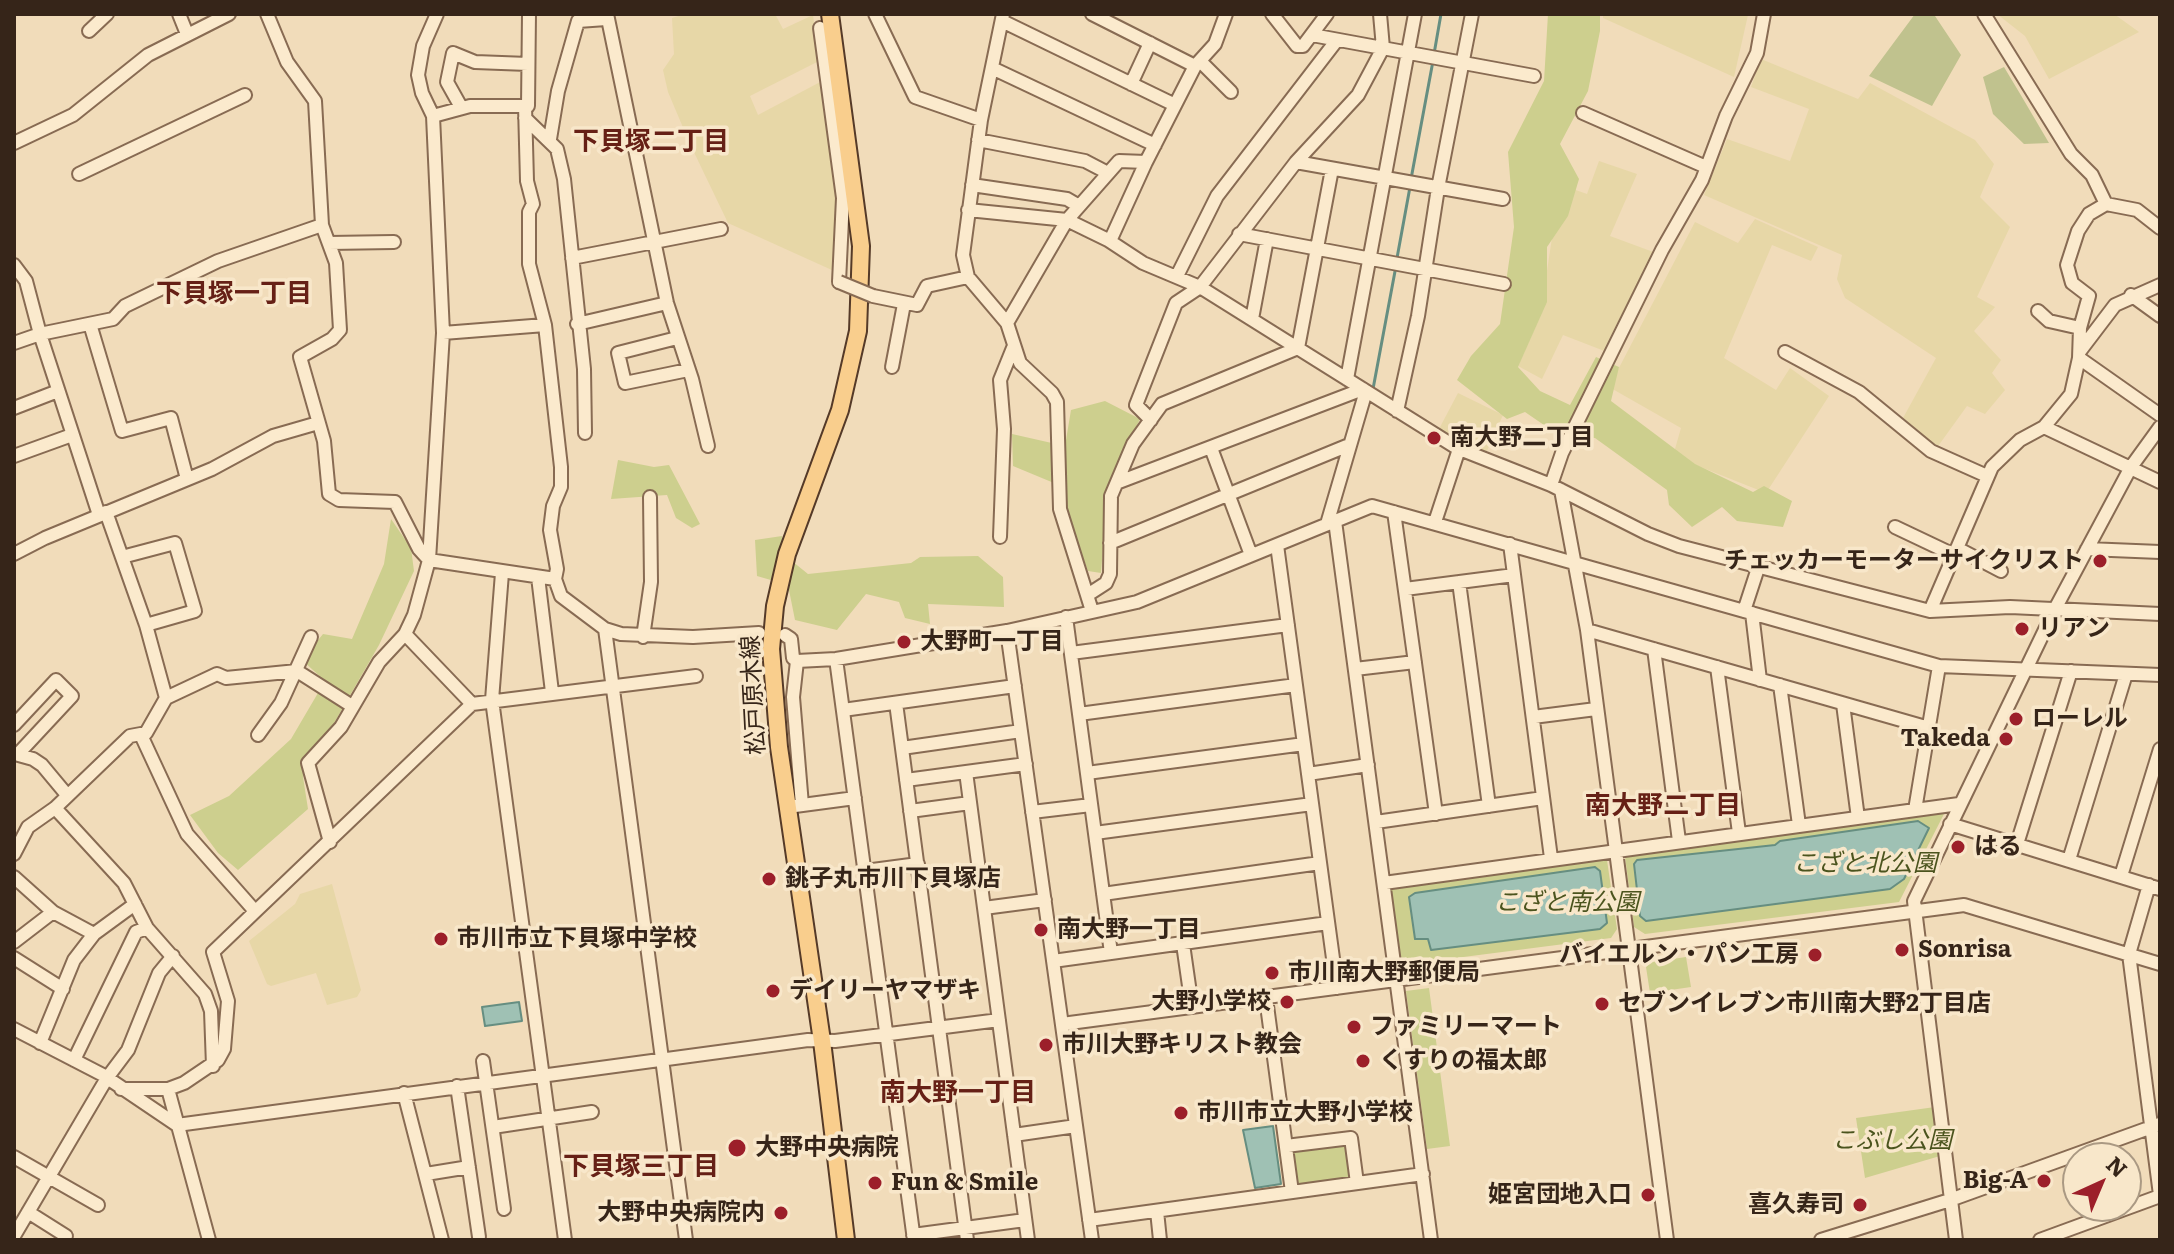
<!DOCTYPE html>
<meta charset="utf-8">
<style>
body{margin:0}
#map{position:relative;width:2174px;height:1254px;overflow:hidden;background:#f1dcba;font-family:Literata,serif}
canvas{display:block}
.frame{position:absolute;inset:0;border:16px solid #362519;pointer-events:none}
.north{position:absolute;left:2062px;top:1142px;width:80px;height:80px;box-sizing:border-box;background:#f8e7ca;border:2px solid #aa9983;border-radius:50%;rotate:44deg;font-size:22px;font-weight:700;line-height:32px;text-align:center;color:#362519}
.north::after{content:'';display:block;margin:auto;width:28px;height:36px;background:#9c1f2a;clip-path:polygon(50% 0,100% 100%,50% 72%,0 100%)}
</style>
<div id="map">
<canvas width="2174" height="1254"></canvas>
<div class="frame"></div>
<div class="north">N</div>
</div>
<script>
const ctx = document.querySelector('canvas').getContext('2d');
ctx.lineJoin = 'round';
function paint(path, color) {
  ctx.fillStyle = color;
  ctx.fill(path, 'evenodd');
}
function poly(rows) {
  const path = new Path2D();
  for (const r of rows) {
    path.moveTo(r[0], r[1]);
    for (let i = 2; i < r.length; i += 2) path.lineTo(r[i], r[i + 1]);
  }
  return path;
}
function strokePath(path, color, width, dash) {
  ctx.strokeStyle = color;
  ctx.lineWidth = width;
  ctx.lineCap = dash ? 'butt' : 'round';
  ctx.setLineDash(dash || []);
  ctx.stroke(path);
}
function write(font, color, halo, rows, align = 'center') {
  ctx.font = font + ' Literata,"Noto Sans JP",serif';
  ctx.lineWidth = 7;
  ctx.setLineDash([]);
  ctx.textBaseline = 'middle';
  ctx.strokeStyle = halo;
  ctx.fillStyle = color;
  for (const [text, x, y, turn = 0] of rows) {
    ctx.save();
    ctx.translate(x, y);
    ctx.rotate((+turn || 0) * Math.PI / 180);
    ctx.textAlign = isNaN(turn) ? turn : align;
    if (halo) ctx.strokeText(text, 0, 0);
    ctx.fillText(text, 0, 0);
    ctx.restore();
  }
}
paint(poly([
 [685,14,775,14,783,29,813,15,819,61,750,96,758,115,822,81,839,201,834,271,728,223,690,144,668,92,663,70,674,54,672,18],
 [1603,14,1748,15,1734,77,1603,18],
 [1997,14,2114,14,2139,32,2049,79,2025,36],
 [1761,59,1858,99,1870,83,1975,140,1994,164,1980,197,2010,227,1977,297,1995,307,1974,331,2001,360,1992,373,2005,390,1985,414,1967,406,1936,449,1903,418,1936,358,1845,298,1837,279,1842,255,1704,195,1727,139,1790,161,1809,109,1751,87],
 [1599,161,1637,174,1610,236,1656,253,1607,352,1563,335,1542,379,1518,366,1540,317,1555,218,1570,188,1587,194],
 [1755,219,1818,247,1811,261,1772,245,1724,358,1776,390,1790,368,1829,396,1766,493,1673,456,1681,428,1609,387,1695,222,1738,243],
 [1458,393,1503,415,1486,453,1439,429],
 [332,884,361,990,357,997,327,1005,316,973,271,986,267,984,249,941,295,904,300,894]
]), '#e7d7a7');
paint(poly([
 [1548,14,1600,14,1600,31,1588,91,1560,144,1579,179,1568,216,1547,247,1547,302,1518,367,1540,391,1570,405,1596,357,1619,367,1611,401,1695,464,1753,492,1764,486,1792,501,1783,527,1737,521,1722,507,1692,527,1669,505,1667,490,1595,438,1560,436,1525,412,1507,419,1457,380,1471,356,1500,324,1514,227,1508,152,1544,81],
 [1105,401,1140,419,1117,466,1106,510,1101,573,1088,571,1068,516,1066,488,1013,466,1012,434,1065,446,1071,410],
 [618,460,654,467,669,465,700,524,692,528,676,518,667,495,611,499],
 [391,519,411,548,414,571,379,645,303,777,308,809,238,870,218,853,190,815,229,796,291,739,325,681,302,660,323,634,352,639,384,564],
 [782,536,782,553,808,574,911,563,920,557,978,556,1003,577,1004,607,928,604,930,624,905,618,899,602,866,594,837,630,795,620,788,585,757,576,755,540],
 [1941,811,1944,814,1899,902,1645,934,1634,927,1625,856,1628,853],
 [1603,856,1607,860,1617,929,1611,938,1409,964,1400,956,1389,887],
 [1686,957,1691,987,1650,993,1646,967,1652,962],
 [1429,988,1450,1146,1427,1149,1406,991],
 [1935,1107,1940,1156,1865,1178,1856,1118],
 [1349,1141,1354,1177,1296,1185,1291,1149]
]), '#cdcf8e');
paint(poly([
 [1915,14,1935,16,1961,55,1932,106,1869,76],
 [2004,67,2019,92,2049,143,2024,144,1993,114,1983,77]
]), '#c0c28e');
const water = poly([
 [1918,821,1929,828,1904,879,1890,889,1646,921,1640,916,1634,864,1637,860,1775,845,1780,841,1918,821],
 [1595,867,1600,871,1607,923,1600,929,1431,950,1428,939,1415,939,1409,897,1415,893,1595,867],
 [519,1002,522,1021,485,1026,482,1007,519,1002],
 [1273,1126,1281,1184,1255,1188,1243,1130,1273,1126]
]);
paint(water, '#9fc1b4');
strokePath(water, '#668e81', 2);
strokePath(poly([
 [1434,54,1441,14],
 [1411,179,1433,61],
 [1397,258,1410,187],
 [1373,389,1396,266]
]), '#668e81', 3);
const minor = poly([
 [179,14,187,34],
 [267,14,287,62,315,101,322,225,336,263,340,330,332,339,300,357,324,441,329,494,339,500,395,502,419,549,429,560,555,579],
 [607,14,667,303,692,379,708,446],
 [875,14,915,97,981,120],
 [1003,14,981,120,963,255,968,277,1007,323,1020,363,1052,393,1057,402,1060,509,1092,611],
 [1092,14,1195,66],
 [1272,14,1297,46,1303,46,1327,14],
 [1984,14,2071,154,2092,175,2106,204,2137,210,2160,228],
 [1002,21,1175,105],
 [820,28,843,198,839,282],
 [89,31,107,14],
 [1312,35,1534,76],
 [1200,61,1231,92],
 [992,68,1155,145],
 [1131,84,1150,43],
 [525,106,527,181,533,204,529,212,529,264,545,325,561,467,561,487,553,506,550,530,557,569,555,579,561,596,605,629,621,634,693,637,759,633],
 [461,107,447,82,453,53,475,62,528,64],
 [1583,113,1706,167],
 [433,116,470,106,528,106,529,14],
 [525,118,557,149,564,179,584,369,585,433],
 [550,139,558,91,578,21,606,19],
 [978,140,1085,161,1108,173],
 [14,143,73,115,148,55,229,14],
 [1296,162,1503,199],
 [79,174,245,95],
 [972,185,1067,199,1079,206],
 [968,210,1067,220,1119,161,1146,162,1195,66,1215,44,1226,14],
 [1239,234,1504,284],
 [1110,241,1146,162],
 [329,243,394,242],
 [572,258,721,229],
 [14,265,26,281,40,334,99,515],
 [1177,276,1217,196,1337,40],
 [2131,295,2160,316],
 [873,296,917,305,927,286,968,277],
 [2038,311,2049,321,2080,328],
 [1252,319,1267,239],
 [1007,323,1067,220,1108,240,1143,263,1200,287,1457,448,1551,485,1648,534,1679,546,1930,611],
 [90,324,122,431,171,418,187,479],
 [577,324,667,303],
 [443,333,545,325],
 [677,338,618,353,625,383,688,370],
 [14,343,40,334,113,319,125,306,218,261,322,225],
 [2080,351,2115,305,2160,285],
 [1785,352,1859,392,1931,451,1987,476],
 [2079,358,2160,415],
 [892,367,904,304],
 [1347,379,1415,14],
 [14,408,58,391],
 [1397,411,1418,316,1438,188,1472,14],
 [1151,420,1136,405,1176,303,1200,287,1296,162,1358,95,1383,48,1380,14],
 [2044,427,2071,394,2079,358,2080,328,2089,296,2072,283,2067,265,2078,231,2089,214,2106,204],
 [1211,448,1251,555],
 [14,456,72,435],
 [1119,482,1363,389],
 [2160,482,2044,427,2020,440,1992,467,1930,611,2010,607,2160,614],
 [1551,485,1562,453,1595,386,1662,250,1702,180,1726,116,1757,53,1764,14],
 [1561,490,1587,630,1667,1240],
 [106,512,146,625,166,698],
 [1394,512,1436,814],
 [1335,521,1431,1240],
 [1435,522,1459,449],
 [1327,524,1366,391],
 [1895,527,1954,555],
 [1000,537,1004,429,1000,380,1013,348],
 [1110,543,1349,445],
 [1510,544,1551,858],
 [1277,545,1337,988],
 [1957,548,2001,571],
 [2087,549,2160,552],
 [14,554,45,538,212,469,273,436,318,423],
 [122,557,175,543,195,611,146,625],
 [502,573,492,700,565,1240],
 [538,577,552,692],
 [1459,582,1489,806],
 [1405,589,1514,575],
 [1089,594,1106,583,1110,574,1111,496,1133,444,1162,404,1298,348,1332,169],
 [1744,611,1759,565],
 [1752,613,1760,680],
 [1066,617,1111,953],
 [605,629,686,1240],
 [1587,630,1929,728],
 [1007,631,1092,1240],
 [405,634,472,704],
 [785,635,791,639,793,658,797,661,836,659,1007,631,1137,602,1372,506,1939,666,2160,675],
 [643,637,651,582,650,497],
 [1654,649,1679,841],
 [1071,653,1288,625],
 [836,659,914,1240],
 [797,661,793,697,802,805],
 [1717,667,1739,833],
 [1355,669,1415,662],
 [1780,685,1799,825],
 [896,703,967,1240],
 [1843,704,1858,818],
 [843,710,1015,686],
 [1079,714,1296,685],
 [1533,717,1596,709],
 [14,725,56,680,72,696,18,754],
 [141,735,187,834,254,910],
 [258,735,281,703,311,637],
 [902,748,1021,731],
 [15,754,33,759,42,765,67,795],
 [966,772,1028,1240],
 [1087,773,1304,744],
 [1308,774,1368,765],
 [906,780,1026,764],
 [795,806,855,798],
 [55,808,124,883,147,928,205,994,211,1011,213,1066],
 [1915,810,1939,666],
 [910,811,970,803],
 [1032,812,1091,805],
 [1376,822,1543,798],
 [1950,824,2160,889],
 [1095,833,1312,804],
 [330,842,308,763,341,727,379,662,405,634,414,615,429,560,443,333,433,116,422,93,418,75,423,46,437,14],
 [2017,844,2071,671],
 [14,854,28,827,55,808,130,736,146,733,166,698,217,674,226,678,297,671,352,706],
 [2069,860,2126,674],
 [865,871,918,864],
 [2121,876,2160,749],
 [14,877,53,912,94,934],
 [1384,883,1959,804],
 [2149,885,2129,954,2160,1195],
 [1103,894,1320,863],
 [984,908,1045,900],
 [14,942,53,912],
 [1183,944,1192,1007],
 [14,958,63,989],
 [1053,961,1328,923],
 [1266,998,1292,1192],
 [1062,1024,1964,905,2160,964],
 [14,1029,103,1075,177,1125,808,1040,835,1041,999,1020],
 [40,1043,74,960,94,934,135,904],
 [74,1060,136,932,147,928],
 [483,1061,504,1209],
 [457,1086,479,1237],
 [121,1089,168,1089,184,1083,218,1060,224,1049,228,1001,213,952,472,704,696,676],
 [168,1089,209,1240],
 [404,1093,442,1240],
 [493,1127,592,1112],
 [1014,1135,1076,1126],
 [1286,1146,1351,1138,1357,1183],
 [14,1157,98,1205],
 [426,1174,469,1167],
 [1157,1211,1160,1240],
 [28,1212,66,1236],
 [1089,1220,1423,1174],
 [913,1235,1025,1220],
 [14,1236,107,1078,128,1050,159,973,173,956],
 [1821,1240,1950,1200,2160,1124],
 [1956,1240,1914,901,2055,609,2131,467,2160,427],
 [2040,1240,2160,1196]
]);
const major = poly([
 [830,14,861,246,858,331,840,410,787,554,775,606,771,649,779,747,822,1041,846,1240]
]);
strokePath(minor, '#886b53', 16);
strokePath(major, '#553a28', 20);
strokePath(minor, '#fbeacd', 12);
strokePath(major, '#f9ce8d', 16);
const minorBridge = poly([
 [839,282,873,296]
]);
strokePath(minorBridge, '#886b53', 16, []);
strokePath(minorBridge, '#fbeacd', 12);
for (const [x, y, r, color] of [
 [1434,438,8,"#9c1f2a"],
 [2100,561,8,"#9c1f2a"],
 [2022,629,8,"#9c1f2a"],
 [904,642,8,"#9c1f2a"],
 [2016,719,8,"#9c1f2a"],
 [2006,739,8,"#9c1f2a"],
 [1958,847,8,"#9c1f2a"],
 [769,879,8,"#9c1f2a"],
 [1041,930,8,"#9c1f2a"],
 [441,939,8,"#9c1f2a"],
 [1902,950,8,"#9c1f2a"],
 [1815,955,8,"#9c1f2a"],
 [1272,973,8,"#9c1f2a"],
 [773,991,8,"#9c1f2a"],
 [1287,1002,8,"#9c1f2a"],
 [1602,1004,8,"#9c1f2a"],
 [1354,1027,8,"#9c1f2a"],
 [1046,1045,8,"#9c1f2a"],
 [1363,1061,8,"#9c1f2a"],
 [1181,1113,8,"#9c1f2a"],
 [737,1148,10,"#9c1f2a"],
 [2044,1181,8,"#9c1f2a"],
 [875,1183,8,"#9c1f2a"],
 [1648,1195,8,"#9c1f2a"],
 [1860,1205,8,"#9c1f2a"],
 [781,1213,8,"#9c1f2a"]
]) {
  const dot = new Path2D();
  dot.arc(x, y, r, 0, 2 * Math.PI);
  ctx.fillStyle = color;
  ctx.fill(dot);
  strokePath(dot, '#f8e7ca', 3);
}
write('bold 24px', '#362519', '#f8e7ca', [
 ["南大野二丁目",1450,438],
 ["チェッカーモーターサイクリスト",2084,561,"right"],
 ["リアン",2038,629],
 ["大野町一丁目",920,642],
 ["ローレル",2032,719],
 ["Takeda",1990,739,"right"],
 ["はる",1974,847],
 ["銚子丸市川下貝塚店",785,879],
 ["南大野一丁目",1057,930],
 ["市川市立下貝塚中学校",457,939],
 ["Sonrisa",1918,950],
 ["バイエルン・パン工房",1799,955,"right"],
 ["市川南大野郵便局",1288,973],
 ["デイリーヤマザキ",789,991],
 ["大野小学校",1271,1002,"right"],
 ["セブンイレブン市川南大野2丁目店",1618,1004],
 ["ファミリーマート",1370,1027],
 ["市川大野キリスト教会",1062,1045],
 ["くすりの福太郎",1379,1061],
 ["市川市立大野小学校",1197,1113],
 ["大野中央病院",755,1148],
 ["Big-A",2028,1181,"right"],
 ["Fun & Smile",891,1183],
 ["姫宮団地入口",1632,1195,"right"],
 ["喜久寿司",1844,1205,"right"],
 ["大野中央病院内",765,1213,"right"]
], 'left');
write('24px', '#362519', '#f8e7ca', [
 ["松戸原木線",754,695,-93]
]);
write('italic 24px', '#4b541e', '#f8e7ca', [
 ["こざと北公園",1865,864],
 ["こざと南公園",1567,903],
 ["こぶし公園",1892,1141]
]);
write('bold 26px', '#662016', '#f8e7ca', [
 ["下貝塚二丁目",651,142],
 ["下貝塚一丁目",234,294],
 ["南大野二丁目",1663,806],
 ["南大野一丁目",958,1093],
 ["下貝塚三丁目",641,1167]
]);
</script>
